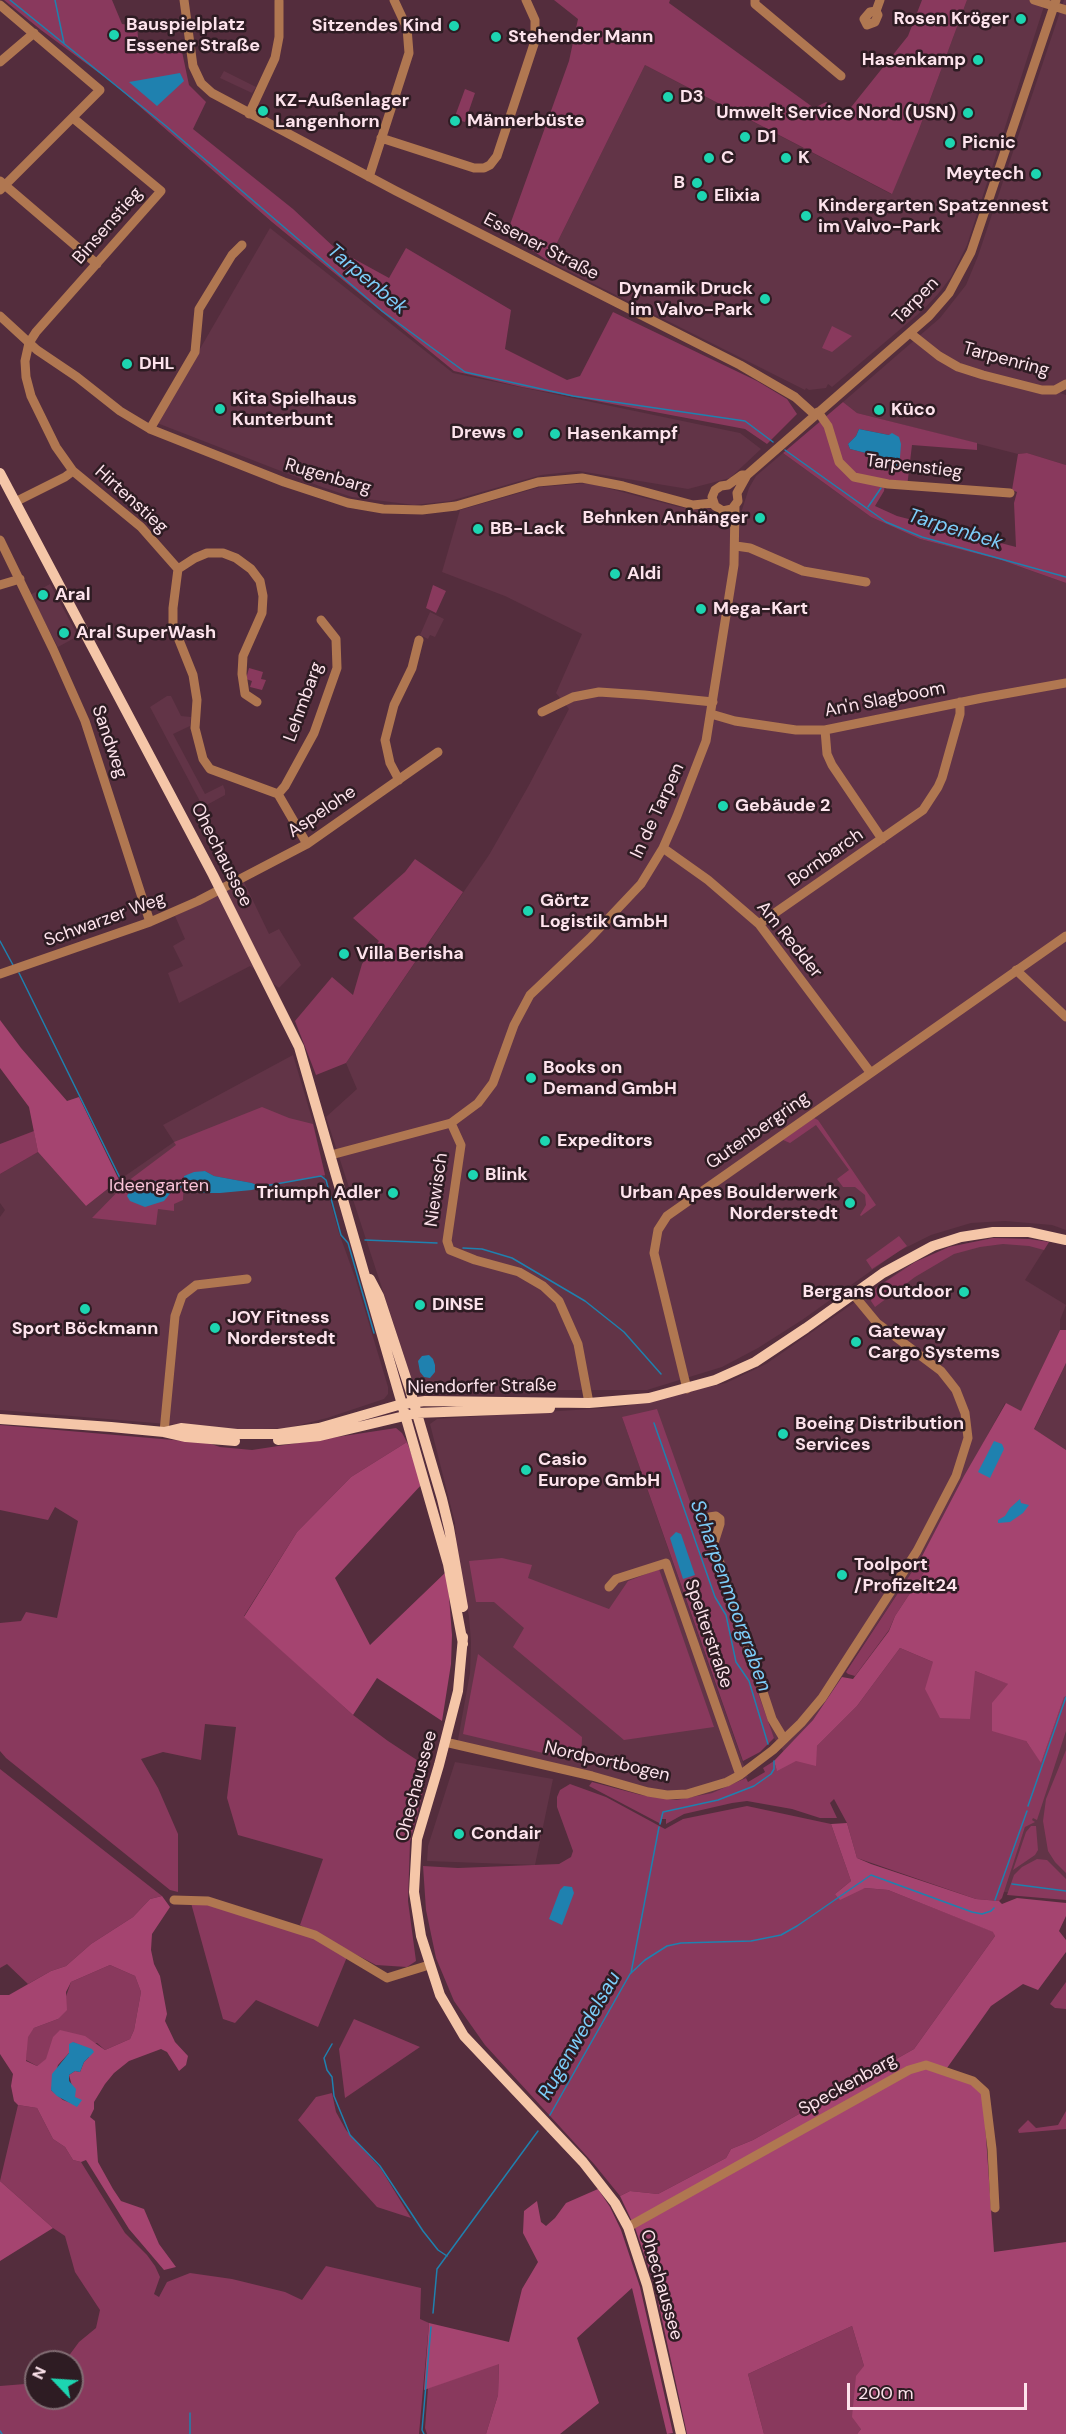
<!DOCTYPE html>
<meta charset="utf-8">
<style>
body{margin:0}
#map{position:relative;width:1066px;height:2434px;overflow:hidden;background:#542d3d;font-family:"DM Sans",sans-serif}
canvas{display:block}
.north{position:absolute;left:24px;top:2350px;width:60px;height:60px;box-sizing:border-box;background:#2e1c23;border:2px solid #816c73;border-radius:50%;rotate:295deg;font-size:16px;font-weight:700;line-height:24px;text-align:center;color:#fde3ec}
.north::after{content:'';display:block;margin:auto;width:21px;height:27px;background:#1dd5b1;clip-path:polygon(50% 0,100% 100%,50% 72%,0 100%)}
.scale{position:absolute;left:847px;top:2383px;width:180px;height:27px;box-sizing:border-box;border:3px solid #fde3ec;border-top:0;padding-left:8px;font-size:18px;line-height:21px;white-space:nowrap;color:#fde3ec;-webkit-text-stroke:4px #2e1c23;paint-order:stroke}
</style>
<div id="map">
<canvas width="1066" height="2434"></canvas>
<div class="north">N</div>
<div class="scale">200 m</div>
</div>
<script>
const ctx = document.querySelector('canvas').getContext('2d');
ctx.lineJoin = 'round';
function paint(path, color) {
  ctx.fillStyle = color;
  ctx.fill(path, 'evenodd');
}
function poly(rows) {
  const path = new Path2D();
  for (const r of rows) {
    path.moveTo(r[0], r[1]);
    for (let i = 2; i < r.length; i += 2) path.lineTo(r[i], r[i + 1]);
  }
  return path;
}
function strokePath(path, color, width, dash) {
  ctx.strokeStyle = color;
  ctx.lineWidth = width;
  ctx.lineCap = dash ? 'butt' : 'round';
  ctx.setLineDash(dash || []);
  ctx.stroke(path);
}
function write(font, color, halo, rows, align = 'center') {
  ctx.font = font + ' "DM Sans",sans-serif';
  ctx.lineWidth = 5;
  ctx.setLineDash([]);
  ctx.textBaseline = 'middle';
  ctx.strokeStyle = halo;
  ctx.fillStyle = color;
  for (const [text, x, y, turn = 0] of rows) {
    ctx.save();
    ctx.translate(x, y);
    ctx.rotate((+turn || 0) * Math.PI / 180);
    ctx.textAlign = isNaN(turn) ? turn : align;
    if (halo) ctx.strokeText(text, 0, 0);
    ctx.fillText(text, 0, 0);
    ctx.restore();
  }
}
paint(poly([
 [967,0,1046,0,967,245,951,277,938,294,923,310,832,387,828,384,826,388,809,390,806,388,805,390,548,261,645,65,891,194,918,132],
 [1064,0,1066,0,1066,387,1060,393,1066,395,1066,465,1027,453,1018,454,857,413,843,402,940,318,966,285,978,256],
 [224,71,256,87,252,93,220,78],
 [270,228,453,373,740,433,761,449,730,478,688,489,579,471,541,475,450,501,414,505,352,497,322,487,157,423],
 [783,453,871,517,920,539,1001,560,1066,583,1066,1230,1052,1225,1005,1221,971,1223,931,1235,899,1251,802,1320,758,1348,722,1367,647,1390,424,1390,413,1383,326,1117,357,1089,346,1063,489,855,528,787,569,709,556,693,582,634,505,596,442,572,460,510,540,487,588,483,679,507,707,511,725,522,740,516,749,488,756,476],
 [50,584,78,636,58,647,30,595],
 [430,612,444,619,435,637,430,635,428,639,420,635],
 [167,696,171,696,181,716,191,717,190,726,173,734,205,794,223,785,225,790,225,795,203,807,150,707],
 [244,882,269,934,279,929,301,965,279,988,250,966,179,1003,168,973,183,966,173,946,185,939,175,916],
 [293,1055,313,1122,325,1175,325,1182,339,1233,356,1280,388,1387,388,1394,384,1399,327,1418,288,1428,238,1430,0,1410,0,1217,5,1210,0,1203,0,1174,38,1152,86,1206,122,1178,174,1142,163,1125],
 [993,1238,1029,1239,1049,1242,1025,1280,1066,1305,1060,1320,1060,1330,1021,1412,1005,1403,921,1558,813,1720,784,1752,774,1738,622,1417,748,1777,713,1793,676,1800,662,1799,457,1745,470,1673,471,1642,469,1617,456,1545,455,1523,430,1424,437,1419,621,1407,726,1383,766,1364,904,1268,949,1247],
 [1066,1363,1066,1450,1034,1430],
 [1066,1708,1066,1898,1004,1892,1003,1891],
 [455,1762,553,1779,535,1865,427,1861,428,1846]
]), '#623447');
paint(poly([
 [4,0,112,0,122,24,137,26,139,49,180,42,189,85,206,102,193,129,293,209,336,249,389,278,406,248,511,310,505,349,567,380,580,376,613,312,757,381,787,399,797,414,767,444,745,429,522,387,454,371,272,222,114,84,41,30],
 [554,0,670,0,669,3,814,108,826,102,844,116,908,36,922,0,967,0,918,132,892,194,645,65,548,261,507,233,569,61,578,19],
 [465,89,475,93,465,122,454,119],
 [832,326,852,336,832,352,822,348],
 [843,402,857,413,977,443,977,450,912,445,907,487,885,485,884,491,875,506,897,516,1016,547,1014,503,1017,492,1012,490,1018,454,1027,453,1066,465,1066,583,1001,560,920,539,871,517,783,453],
 [859,429,889,435,894,470,885,458,850,449,848,444,856,436],
 [433,585,446,591,436,613,426,608],
 [249,668,263,672,261,679,266,680,262,690,250,687,252,681,246,679],
 [415,859,463,892,346,1063,316,1075,295,1021,332,977,353,995,362,964,379,941,353,918,405,872],
 [262,1107,289,1118,313,1124,325,1175,261,1187,252,1183,214,1176,205,1171,184,1176,183,1200,174,1204,174,1211,158,1209,156,1225,92,1218,128,1181,176,1145,174,1142],
 [814,1118,818,1120,876,1205,861,1216,860,1215,866,1205,865,1195,855,1187,843,1187,837,1179,849,1170,816,1125,790,1143,783,1140],
 [34,1131,38,1152,0,1174,0,1144],
 [899,1236,907,1246,872,1269,866,1260],
 [993,1238,1029,1239,1049,1242,1044,1250,1029,1246,1003,1244,980,1247,954,1254,915,1277,875,1307,871,1301,873,1290,915,1262,949,1247],
 [657,1409,774,1738,760,1752,743,1761,622,1417],
 [0,1425,208,1443,220,1447,252,1450,396,1428,402,1433,407,1442,351,1477,297,1532,244,1616,353,1715,388,1741,429,1768,410,1842,408,1901,416,1961,407,1967,376,1965,300,1925,323,1859,238,1835,227,1798,236,1727,205,1724,201,1760,163,1752,141,1759,158,1788,178,1834,178,1892,170,1890,6,1758,0,1751,0,1623,21,1621,26,1612,57,1618,78,1521,55,1507,48,1520,0,1510],
 [502,1558,532,1565,528,1578,609,1609,628,1581,659,1569,714,1727,624,1740,513,1647,524,1628,494,1602,476,1602,469,1561],
 [921,1558,924,1572,895,1616,889,1630,855,1676,848,1674,846,1672],
 [900,1648,933,1662,975,1671,1009,1684,1026,1741,1041,1762,1064,1696,1066,1696,1066,1731,1037,1820,1033,1818,1032,1820,1035,1822,1025,1827,1002,1898,999,1901,976,1899,857,1858,847,1823,834,1799,830,1803,837,1818,820,1818,792,1809,747,1801,732,1803,684,1814,666,1824,666,1819,662,1819,661,1824,589,1786,592,1782,641,1795,676,1800,712,1793,746,1778,748,1782,765,1772,763,1768,774,1761,777,1770,817,1746,857,1706],
 [478,1654,582,1737,581,1762,463,1734],
 [1066,1750,1066,1873,1055,1862,1048,1851,1043,1821,1046,1799],
 [0,1769,162,1896,150,1899,133,1917,91,1944,66,1966,51,1971,28,1984,7,1964,0,1968],
 [570,1784,606,1797,665,1829,683,1819,747,1806,831,1824,851,1881,835,1894,865,1888,888,1890,994,1932,995,1936,914,2049,753,2140,731,2149,726,2158,658,2194,630,2191,620,2196,594,2164,485,2045,454,2001,436,1958,426,1910,423,1866,458,1868,559,1864,571,1857,573,1851,557,1807,557,1797,560,1790],
 [1031,1826,1036,1826,1038,1850,1035,1855,1013,1870,1026,1832],
 [1037,1859,1047,1860,1066,1879,1066,1900,1007,1895,1014,1875,1022,1867],
 [191,1903,205,1904,312,1937,347,1957,318,2027,256,2000,235,2023,223,2019],
 [110,1965,135,1976,141,1992,134,2030,130,2039,105,2050,97,2043,49,2053,47,2059,37,2066,26,2060,27,2037,34,2028,58,2019,71,1982],
 [1066,1982,1066,2009,1055,2008,1050,2004],
 [354,2019,420,2047,345,2098,339,2049],
 [332,2093,336,2112,346,2130,381,2169,411,2218,377,2207,298,2120,316,2097],
 [18,2105,37,2108,53,2139,65,2147,73,2160,81,2162,125,2233,147,2255,155,2266,160,2277,154,2294,159,2297,167,2282,190,2273,232,2279,285,2292,302,2300,326,2266,421,2288,420,2319,429,2323,419,2434,0,2434,0,2386,25,2384,36,2378,36,2398,72,2398,72,2362,62,2362,68,2357,79,2342,96,2328,100,2310,75,2272,65,2236,53,2228,0,2181],
 [1066,2111,1066,2129,1019,2133,1018,2130,1028,2120,1036,2128,1058,2125],
 [852,2326,864,2366,861,2429,857,2434,764,2434,748,2374],
 [499,2363,498,2395,486,2434,427,2434,425,2428,428,2388]
]), '#89395d');
paint(poly([
 [0,1020,21,1048,67,1101,79,1097,119,1180,86,1206,38,1152,29,1107,0,1068],
 [1060,1330,1066,1330,1066,1363,1034,1429,1066,1450,1066,1696,1064,1697,1041,1763,1026,1741,992,1731,992,1703,1008,1684,975,1671,970,1719,940,1718,925,1689,933,1662,900,1648,857,1706,817,1746,816,1766,796,1761,777,1771,774,1761,813,1720,842,1677,853,1679,889,1631,895,1616,924,1572,921,1558,964,1476,1006,1403,1021,1411],
 [407,1442,422,1484,335,1578,370,1645,447,1571,452,1635,451,1664,442,1721,377,1678,353,1715,244,1617,297,1532,351,1477],
 [847,1823,857,1858,871,1864,976,1899,999,1901,1002,1904,1017,1898,1066,1903,1066,1916,1059,1931,1066,1940,1066,1952,1038,1990,1023,1984,991,2006,947,2068,973,2083,983,2094,994,2252,1066,2242,1066,2434,857,2434,861,2429,852,2417,856,2376,864,2366,852,2326,748,2374,764,2434,687,2434,654,2283,635,2228,620,2196,630,2191,658,2194,726,2158,731,2149,753,2140,914,2049,995,1936,993,1932,888,1890,865,1888,840,1900,835,1894,851,1881,831,1824],
 [162,1896,170,1907,152,1934,151,1950,154,1964,160,1976,167,2014,165,2021,175,2042,188,2056,186,2065,179,2071,167,2052,161,2049,129,2061,114,2073,105,2084,94,2102,94,2109,90,2117,95,2121,98,2162,113,2189,121,2201,144,2209,159,2244,176,2267,164,2270,129,2229,86,2160,81,2162,73,2160,65,2147,53,2139,37,2108,18,2105,14,2101,11,2086,13,2074,0,2054,0,1995,9,1995,51,1971,66,1966,91,1944,133,1917,150,1899],
 [110,1965,135,1976,141,1992,134,2030,130,2039,105,2050,85,2036,60,2030,53,2037,46,2059,37,2066,26,2061,28,2037,34,2028,58,2019,67,2010,66,1992,71,1982],
 [73,2042,82,2046,89,2057,84,2062,80,2072,75,2071,69,2075,75,2097,71,2103,63,2100,51,2090,58,2065,69,2053],
 [0,2181,53,2228,0,2261],
 [598,2189,610,2207,621,2230,640,2287,673,2433,667,2434,632,2288,577,2338,599,2403,560,2434,486,2434,498,2395,499,2364,424,2390,429,2323,509,2342,522,2289,538,2262,523,2233,524,2211,537,2201,541,2222,546,2226,555,2218,566,2203]
]), '#a54470');
paint(poly([
 [180,73,184,81,157,106,129,82],
 [859,429,889,435,892,433,899,437,901,444,899,470,894,470,885,458,850,449,848,444,856,436],
 [205,1171,214,1176,252,1183,261,1187,252,1190,220,1193,202,1193,187,1190,184,1187,172,1191,164,1201,145,1207,130,1201,127,1196,130,1190,149,1180,169,1183,184,1183,184,1176,194,1172],
 [429,1355,433,1359,435,1365,435,1372,430,1378,424,1377,420,1372,418,1361,422,1356],
 [994,1441,1002,1444,1004,1449,990,1478,978,1472],
 [1020,1499,1021,1503,1029,1505,1023,1513,1010,1522,998,1523,998,1520,1005,1516,1010,1508],
 [676,1532,681,1534,695,1575,683,1579,670,1538],
 [564,1886,572,1887,574,1893,562,1925,549,1919,560,1890],
 [73,2042,92,2049,94,2052,84,2062,80,2072,75,2071,69,2075,69,2081,76,2089,75,2097,82,2100,77,2107,57,2096,51,2090,52,2074,69,2053,69,2044]
]), '#1f81af');
strokePath(poly([
 [10,0,166,126,382,311,465,372,573,396,745,421,773,442],
 [55,0,64,43],
 [785,450,886,522,922,537,1066,577],
 [868,507,881,488],
 [0,941,13,965],
 [19,973,121,1180,131,1190],
 [259,1187,321,1176,326,1180,341,1235,348,1243,374,1333],
 [365,1240,437,1243],
 [463,1248,482,1249,512,1258,585,1301,624,1332,661,1374],
 [654,1423,715,1597,726,1615,736,1662,749,1681,768,1744],
 [1028,1806,1066,1697],
 [660,1824,663,1812,718,1800,754,1786,771,1774,774,1769,774,1761],
 [1012,1884,1066,1891],
 [995,1900,1027,1811],
 [631,1973,659,1827],
 [332,2044,324,2058,327,2070,332,2077,334,2096,350,2135,380,2166,423,2231,438,2250,447,2256],
 [550,2115,630,1974,645,1960,667,1946,681,1943,751,1941,781,1935,797,1926,871,1875,972,1912,982,1914,991,1911,994,1908],
 [433,2313,437,2269,538,2131],
 [0,2431,2,2434],
 [190,2434,190,2413],
 [424,2434,422,2430,431,2327]
]), '#1f81af', 1.5);
strokePath(poly([
 [184,0,193,66,201,83,212,93,396,191,740,365,795,397,815,415],
 [755,0,755,4,841,76],
 [1034,0,1066,10],
 [0,5,100,90,0,190],
 [876,11,878,15,875,22,867,25,864,19,870,12,876,11,880,0],
 [0,62,34,33],
 [249,114,275,58,279,37,279,1],
 [73,118,161,191,36,332,29,343,25,361,26,377,31,396,56,447,73,471,141,527,178,569,173,608,173,625,193,675,197,700,195,728,203,759,210,769,278,794,307,844],
 [381,138,474,168,484,168,490,165,497,156,535,41,535,20,526,0],
 [369,177,409,53,407,28,394,0],
 [0,181,97,264],
 [0,316,37,350,77,377,120,411,150,429,284,482,348,503,383,509,422,510,456,506,538,482,582,478,623,486,693,505,713,503],
 [910,333,939,356,958,367,983,375,1042,390,1055,390,1066,384],
 [818,412,828,426,839,462,854,477,888,484,1010,493],
 [150,429,195,352,199,309,232,255,242,245],
 [747,475,742,475,728,485,721,486,715,490,712,497,715,506,723,511,732,509,738,501,737,493,747,475,929,316,949,293,971,252,1056,0],
 [15,502,65,477,73,471],
 [0,540,53,649,85,721,150,922],
 [736,546,750,548,803,571,866,582],
 [178,569,195,558,207,553,223,553,236,558,251,569,260,581,263,596,262,613,243,656,242,674,245,694,257,702],
 [0,585,20,579],
 [542,712,573,697,599,692,644,695,713,702],
 [711,714,735,721,796,730,825,730,982,698,1066,683],
 [825,730,827,754,832,765,882,839],
 [399,780,390,763,385,740,394,705,412,668,419,640],
 [278,794,285,786,314,733,337,668,336,639,321,620],
 [663,848,708,880,759,924,870,1072],
 [759,924,923,810,938,787,942,778,960,714,960,702],
 [1016,970,1066,1017],
 [0,974,150,922,198,901,307,844,438,752],
 [451,1123,461,1145,447,1241,450,1250,475,1260,519,1272,543,1286,559,1301,578,1344,589,1403],
 [331,1155,451,1123,478,1103,493,1083,514,1025,530,995,590,938,641,884,663,848,677,816,706,741,734,565,735,506],
 [687,1389,654,1253,658,1230,667,1216,1066,936],
 [164,1432,175,1316,182,1296,196,1285,247,1279],
 [714,1543,720,1524,720,1519,716,1516,709,1517,707,1524,772,1719,784,1739],
 [609,1587,616,1579,666,1563,740,1775],
 [445,1742,592,1776,648,1792,667,1795,687,1794,727,1782,740,1775,773,1750,801,1723,822,1698,917,1551,956,1476,968,1438,965,1413,956,1390,949,1381,941,1371,877,1323,853,1294],
 [174,1900,208,1901,315,1935,387,1978,429,1965],
 [628,2227,909,2070,926,2065,973,2081,985,2092,992,2149,995,2208]
]), '#b07751', 9);
strokePath(poly([
 [0,473,213,875,299,1047,448,1564,463,1644],
 [370,1279,379,1296,410,1390,442,1499,449,1528,463,1607],
 [0,1419,111,1427,164,1432,186,1437,235,1441],
 [164,1432,181,1428,237,1434,278,1434,319,1428,402,1404,425,1401,589,1403,649,1398,715,1380,755,1362,806,1328,883,1273,933,1246,961,1237,993,1232,1029,1232,1066,1240],
 [278,1440,320,1436,417,1413,550,1408],
 [463,1637,458,1691,439,1765,417,1839,414,1892,421,1936,440,1995,464,2036,583,2162,615,2203,628,2227,647,2285,681,2434]
]), '#f5c6a8', 10);
for (const [x, y, r, color] of [
 [1021,19,6,"#1dd5b1"],
 [454,26,6,"#1dd5b1"],
 [114,35,6,"#1dd5b1"],
 [496,37,6,"#1dd5b1"],
 [978,60,6,"#1dd5b1"],
 [668,97,6,"#1dd5b1"],
 [263,111,6,"#1dd5b1"],
 [968,113,6,"#1dd5b1"],
 [455,121,6,"#1dd5b1"],
 [745,137,6,"#1dd5b1"],
 [950,143,6,"#1dd5b1"],
 [709,158,6,"#1dd5b1"],
 [786,158,6,"#1dd5b1"],
 [1036,174,6,"#1dd5b1"],
 [697,183,6,"#1dd5b1"],
 [702,196,6,"#1dd5b1"],
 [806,216,6,"#1dd5b1"],
 [765,299,6,"#1dd5b1"],
 [127,364,6,"#1dd5b1"],
 [220,409,6,"#1dd5b1"],
 [879,410,6,"#1dd5b1"],
 [518,433,6,"#1dd5b1"],
 [555,434,6,"#1dd5b1"],
 [760,518,6,"#1dd5b1"],
 [478,529,6,"#1dd5b1"],
 [615,574,6,"#1dd5b1"],
 [43,595,6,"#1dd5b1"],
 [701,609,6,"#1dd5b1"],
 [64,633,6,"#1dd5b1"],
 [723,806,6,"#1dd5b1"],
 [528,911,6,"#1dd5b1"],
 [344,954,6,"#1dd5b1"],
 [531,1078,6,"#1dd5b1"],
 [545,1141,6,"#1dd5b1"],
 [473,1175,6,"#1dd5b1"],
 [393,1193,6,"#1dd5b1"],
 [850,1203,6,"#1dd5b1"],
 [964,1292,6,"#1dd5b1"],
 [420,1305,6,"#1dd5b1"],
 [85,1309,6,"#1dd5b1"],
 [215,1328,6,"#1dd5b1"],
 [856,1342,6,"#1dd5b1"],
 [783,1434,6,"#1dd5b1"],
 [526,1470,6,"#1dd5b1"],
 [842,1575,6,"#1dd5b1"],
 [459,1834,6,"#1dd5b1"]
]) {
  const dot = new Path2D();
  dot.arc(x, y, r, 0, 2 * Math.PI);
  ctx.fillStyle = color;
  ctx.fill(dot);
  strokePath(dot, '#2e1c23', 2);
}
write('bold 18px', '#fde3ec', '#2e1c23', [
 ["Rosen Kröger",1009,19,"right"],
 ["Bauspielplatz",126,25],
 ["Essener Straße",126,46],
 ["Sitzendes Kind",442,26,"right"],
 ["Stehender Mann",508,37],
 ["Hasenkamp",966,60,"right"],
 ["D3",680,97],
 ["KZ-Außenlager",275,101],
 ["Langenhorn",275,122],
 ["Umwelt Service Nord (USN)",956,113,"right"],
 ["Männerbüste",467,121],
 ["D1",757,137],
 ["Picnic",962,143],
 ["C",721,158],
 ["K",798,158],
 ["Meytech",1024,174,"right"],
 ["B",685,183,"right"],
 ["Elixia",714,196],
 ["Kindergarten Spatzennest",818,206],
 ["im Valvo-Park",818,227],
 ["Dynamik Druck",753,289,"right"],
 ["im Valvo-Park",753,310,"right"],
 ["DHL",139,364],
 ["Kita Spielhaus",232,399],
 ["Kunterbunt",232,420],
 ["Küco",891,410],
 ["Drews",506,433,"right"],
 ["Hasenkampf",567,434],
 ["Behnken Anhänger",748,518,"right"],
 ["BB-Lack",490,529],
 ["Aldi",627,574],
 ["Aral",55,595],
 ["Mega-Kart",713,609],
 ["Aral SuperWash",76,633],
 ["Gebäude 2",735,806],
 ["Görtz",540,901],
 ["Logistik GmbH",540,922],
 ["Villa Berisha",356,954],
 ["Books on",543,1068],
 ["Demand GmbH",543,1089],
 ["Expeditors",557,1141],
 ["Blink",485,1175],
 ["Triumph Adler",381,1193,"right"],
 ["Urban Apes Boulderwerk",838,1193,"right"],
 ["Norderstedt",838,1214,"right"],
 ["Bergans Outdoor",952,1292,"right"],
 ["DINSE",432,1305],
 ["JOY Fitness",227,1318],
 ["Norderstedt",227,1339],
 ["Sport Böckmann",85,1329,"center"],
 ["Gateway",868,1332],
 ["Cargo Systems",868,1353],
 ["Boeing Distribution",795,1424],
 ["Services",795,1445],
 ["Casio",538,1460],
 ["Europe GmbH",538,1481],
 ["Toolport",854,1565],
 ["/Profizelt24",854,1586],
 ["Condair",471,1834]
], 'left');
write('18px', '#fde3ec', '#2e1c23', [
 ["Binsenstieg",108,226,-49],
 ["Essener Straße",541,247,27],
 ["Tarpen",916,301,-46],
 ["Tarpenring",1006,360,15],
 ["Tarpenstieg",914,467,7],
 ["Rugenbarg",328,477,16],
 ["Hirtenstieg",131,500,42],
 ["An'n Slagboom",885,700,-11],
 ["Lehmbarg",304,702,-70],
 ["Sandweg",109,742,71],
 ["In de Tarpen",658,811,-65],
 ["Aspelohe",322,812,-34],
 ["Ohechaussee",221,855,63],
 ["Bornbarch",826,858,-35],
 ["Schwarzer Weg",105,920,-20],
 ["Am Redder",789,940,51],
 ["Gutenbergring",758,1131,-35],
 ["Niewisch",437,1190,-82],
 ["Niendorfer Straße",482,1387,-1],
 ["Spelterstraße",708,1634,71],
 ["Nordportbogen",607,1762,13],
 ["Ohechaussee",417,1786,-75],
 ["Speckenbarg",848,2085,-29],
 ["Ohechaussee",661,2285,74]
]);
write('18px', '#f9c2d7', '#2e1c23', [
 ["Ideengarten",159,1186]
]);
write('italic 20px', '#7dcdf9', '#2e1c23', [
 ["Tarpenbek",367,280,40],
 ["Tarpenbek",955,530,17],
 ["Scharpenmoorgraben",730,1596,70],
 ["Rugenwedelsau",580,2036,-60]
]);
</script>
